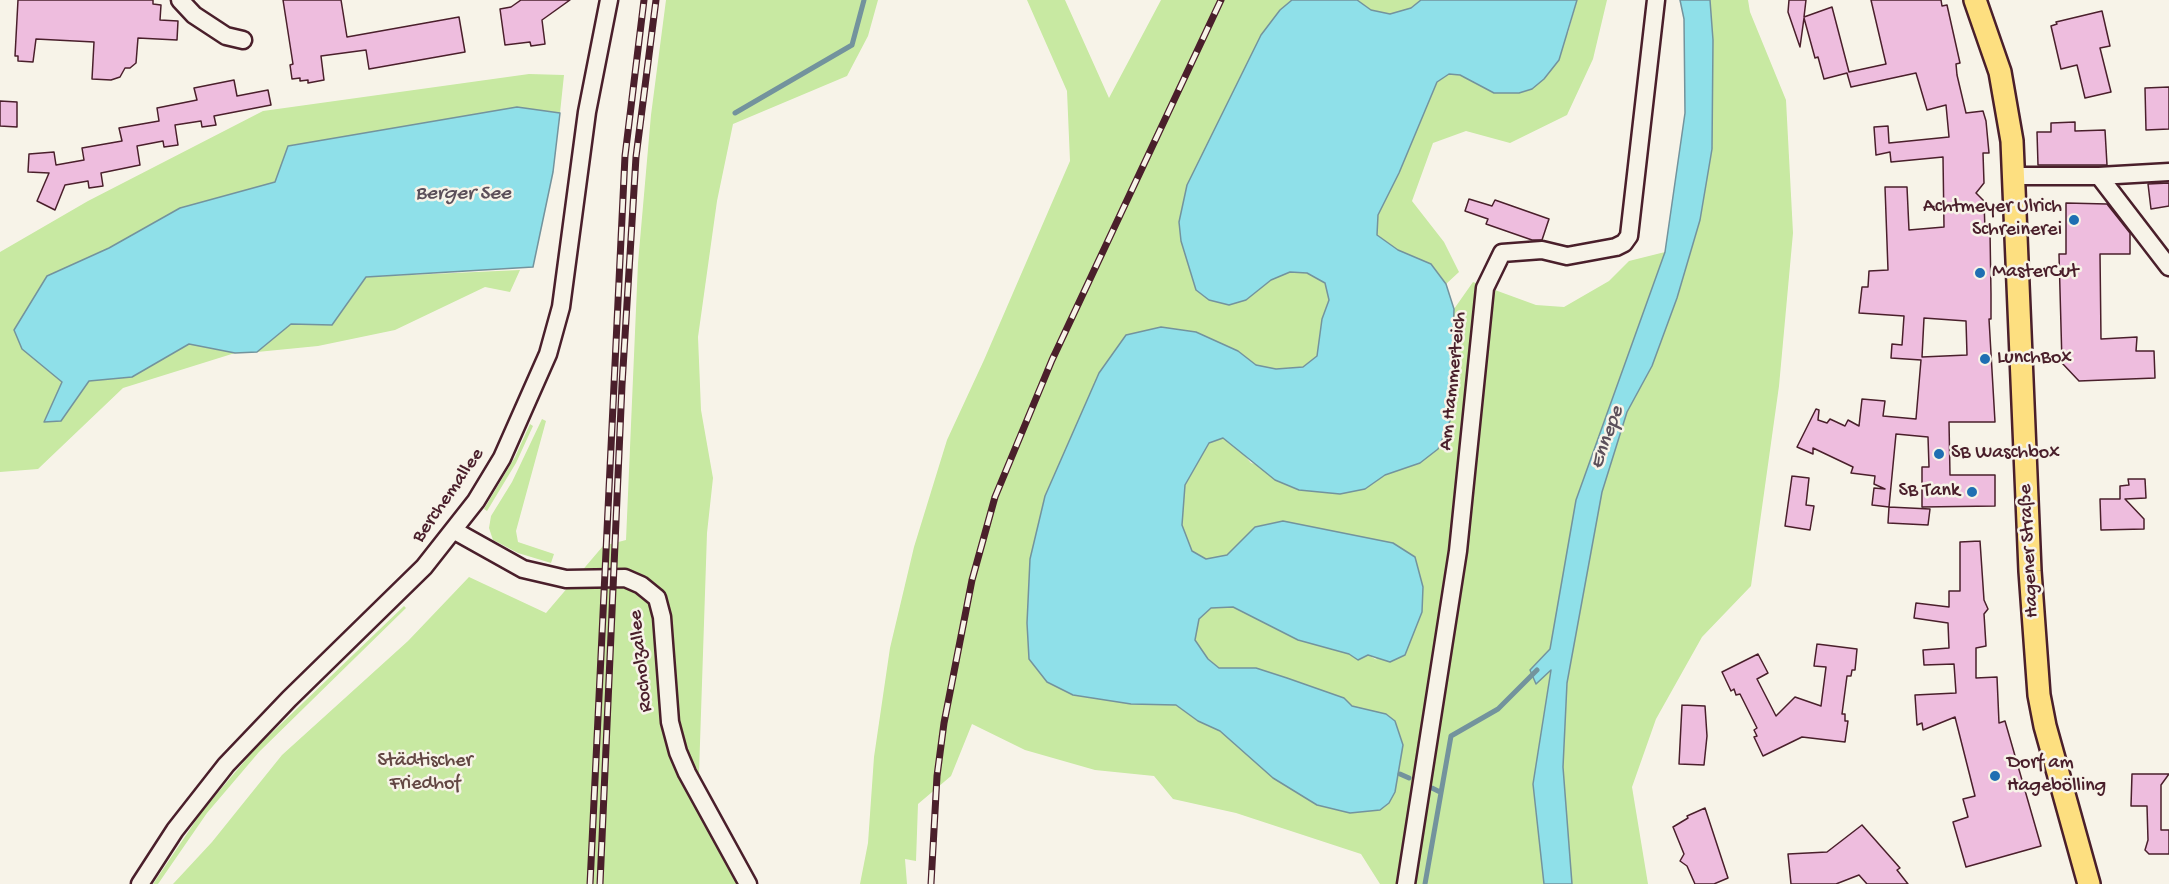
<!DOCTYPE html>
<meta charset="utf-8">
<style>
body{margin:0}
canvas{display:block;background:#f7f3e8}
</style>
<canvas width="2169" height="884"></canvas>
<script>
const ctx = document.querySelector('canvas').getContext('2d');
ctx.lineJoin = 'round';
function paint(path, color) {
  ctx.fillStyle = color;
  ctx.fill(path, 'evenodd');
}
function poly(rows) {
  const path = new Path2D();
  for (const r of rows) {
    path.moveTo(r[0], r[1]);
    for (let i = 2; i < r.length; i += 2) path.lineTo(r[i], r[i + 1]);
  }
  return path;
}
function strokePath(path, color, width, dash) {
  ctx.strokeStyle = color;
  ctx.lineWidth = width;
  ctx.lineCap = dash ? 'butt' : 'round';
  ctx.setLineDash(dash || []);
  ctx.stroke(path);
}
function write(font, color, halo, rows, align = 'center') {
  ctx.font = font + ' "Gochi Hand",sans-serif';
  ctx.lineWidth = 5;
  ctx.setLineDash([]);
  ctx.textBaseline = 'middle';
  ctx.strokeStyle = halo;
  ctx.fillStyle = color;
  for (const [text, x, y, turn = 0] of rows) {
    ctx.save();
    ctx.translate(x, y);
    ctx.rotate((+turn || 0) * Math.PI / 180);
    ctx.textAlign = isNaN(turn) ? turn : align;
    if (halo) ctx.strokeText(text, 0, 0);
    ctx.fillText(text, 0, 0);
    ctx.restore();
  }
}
paint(poly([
 [666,0,878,0,868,36,847,76,733,124,717,201,698,337,701,410,713,478,707,533,698,803,740,884,173,884,212,842,282,755,408,641,469,577,546,613,603,546,626,540,638,263,651,115],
 [1027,0,1065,0,1109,98,1161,0,1292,0,1280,10,1196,290,1209,300,1229,305,1246,300,1271,280,1290,272,1307,273,1325,283,1329,299,1322,319,1317,356,1303,367,1276,369,1256,365,1238,351,1064,455,1045,496,1030,559,1027,623,1029,659,1131,704,1176,705,1198,721,1220,731,1241,747,1395,792,1403,745,1395,721,1386,714,1352,706,1344,698,1256,668,1219,668,1208,659,1195,640,1199,619,1211,608,1233,607,1298,640,1349,654,1358,660,1368,655,1377,660,1255,527,1227,555,1206,559,1192,551,1182,525,1185,485,1209,443,1223,438,1238,448,1251,463,1365,489,1385,475,1420,463,1450,421,1454,309,1473,282,1536,305,1564,307,1609,281,1629,261,1665,252,1576,500,1550,649,1530,670,1551,669,1533,784,1544,884,1380,884,1361,854,1236,813,1173,799,1154,776,1095,770,1025,750,972,724,951,776,918,804,916,861,905,859,907,884,860,884,868,843,874,757,890,648,914,547,947,440,984,360,1070,161,1067,91],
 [1357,0,1421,0,1411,8,1390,14,1371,10],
 [1577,0,1607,0,1593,59,1567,115,1510,143,1466,131,1433,143,1412,201,1444,242,1459,272,1446,284,1431,264,1398,250,1377,235,1378,215,1399,173,1437,82,1449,74,1460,75,1494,93,1568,33],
 [1710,0,1748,0,1750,12,1786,100,1793,233,1779,386,1751,586,1702,637,1656,719,1632,787,1648,884,1572,884,1563,767,1567,683,1602,492,1627,412,1652,366,1677,298,1700,220,1712,149,1713,40],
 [529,74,564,75,560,113,517,107,288,146,275,182,180,208,109,248,47,276,31,303,45,366,62,382,44,421,61,421,89,381,132,377,189,344,235,353,123,388,38,469,0,472,0,252,88,201,263,111],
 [520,270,510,292,485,287,395,330,318,346,257,352,291,324,332,325,366,277],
 [542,419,546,421,516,531,518,542,554,554,551,563,518,553,501,544,493,540,489,528,491,516,512,482],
 [530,424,533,426,516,463,487,511,484,509,515,457],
 [404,606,406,608,259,752,207,813,158,884,153,884,203,810,255,749]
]), '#c8e9a2');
const water = poly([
 [1292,0,1357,0,1371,10,1390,14,1411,8,1421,0,1577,0,1559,60,1544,79,1532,89,1519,93,1494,93,1460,75,1449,74,1437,82,1399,173,1378,215,1377,235,1398,250,1431,264,1446,284,1454,309,1450,421,1438,449,1420,463,1385,475,1365,489,1340,494,1299,490,1275,480,1223,438,1209,443,1185,485,1182,525,1192,551,1206,559,1227,555,1255,527,1283,521,1393,543,1415,557,1423,587,1422,612,1405,655,1390,662,1368,655,1358,660,1349,654,1298,640,1233,607,1211,608,1199,619,1195,640,1208,659,1219,668,1256,668,1287,678,1344,698,1352,706,1386,714,1395,721,1403,745,1395,792,1389,803,1380,810,1350,813,1317,805,1273,778,1220,731,1198,721,1176,705,1131,704,1073,695,1047,682,1029,659,1027,623,1030,559,1045,496,1099,373,1126,335,1161,327,1196,332,1238,351,1256,365,1276,369,1303,367,1317,356,1322,319,1329,300,1325,283,1307,273,1290,272,1271,280,1246,300,1229,305,1209,300,1196,290,1181,241,1179,222,1187,185,1261,35,1280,10,1292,0],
 [1680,0,1710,0,1713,40,1712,149,1700,220,1677,298,1652,366,1627,412,1602,492,1567,683,1563,767,1572,884,1544,884,1533,784,1551,670,1536,684,1530,670,1550,649,1576,500,1665,252,1685,113,1684,19,1680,0],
 [517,107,560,113,553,172,533,267,366,277,332,325,291,324,257,352,235,353,189,344,132,377,89,381,61,421,44,422,62,382,22,349,14,330,47,276,109,248,180,208,275,182,288,146,517,107]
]);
paint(water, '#8fe0e9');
strokePath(water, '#73939d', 1.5);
strokePath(poly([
 [735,113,852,45,864,0],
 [1400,774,1409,778],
 [1432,788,1440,792],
 [1425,884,1451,736,1498,709,1537,670]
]), '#73939d', 5);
const building = poly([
 [18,0,153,0,153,4,161,5,160,20,178,21,177,40,138,38,136,63,130,68,125,68,120,77,111,80,92,79,94,42,36,39,33,62,18,61,18,56,15,56,18,0],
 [283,0,341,0,347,37,459,17,465,52,369,69,366,50,321,56,324,80,308,83,308,80,300,81,300,78,292,79,290,65,293,64,283,0],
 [521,0,570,0,542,20,545,44,531,46,530,42,505,45,500,9,511,7,521,0],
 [1789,0,1806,0,1804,17,1832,7,1849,72,1886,64,1871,0,1941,0,1942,6,1947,5,1960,63,1956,64,1957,75,1966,113,1983,111,1986,121,1989,153,1983,153,1984,183,1976,193,1984,201,1985,231,1990,231,1991,294,1991,319,1989,319,1995,422,1949,422,1950,475,1995,475,1995,506,1922,507,1922,467,1929,467,1928,437,1896,434,1889,507,1872,505,1874,488,1885,489,1874,484,1875,476,1851,473,1853,467,1813,448,1813,454,1797,447,1816,409,1819,410,1818,420,1827,423,1830,419,1845,426,1848,420,1859,426,1862,399,1885,401,1883,416,1916,419,1921,360,1891,358,1892,344,1902,345,1904,316,1859,313,1862,287,1868,287,1869,271,1888,270,1885,187,1907,187,1909,230,1944,227,1943,157,1891,162,1890,152,1876,155,1874,127,1888,126,1889,143,1949,137,1946,105,1927,110,1916,73,1851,87,1847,73,1824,79,1818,57,1815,58,1804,18,1800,47,1788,12,1789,0],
 [1924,318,1966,321,1967,355,1922,357,1924,318],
 [2102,11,2110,46,2100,48,2111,92,2085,98,2077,65,2061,69,2051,26,2057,24,2056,22,2102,11],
 [234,80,237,96,268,90,271,105,214,116,216,125,202,127,201,121,175,125,178,145,164,147,163,141,137,146,140,165,101,173,103,186,89,188,88,181,65,185,55,210,37,201,49,173,28,172,29,154,54,152,56,165,84,160,82,148,122,141,119,128,159,121,157,108,197,100,194,88,234,80],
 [2169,87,2169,129,2146,130,2145,88,2169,87],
 [0,101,17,102,17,127,0,126,0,101],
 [2075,122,2075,131,2105,130,2107,165,2038,165,2037,132,2051,132,2051,123,2075,122],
 [2169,183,2169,206,2151,209,2148,184,2169,183],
 [1469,199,1492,206,1495,200,1549,219,1542,240,1532,240,1486,224,1488,219,1465,211,1469,199],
 [2066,203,2107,204,2130,233,2130,254,2100,254,2101,339,2137,337,2136,351,2154,351,2155,378,2079,381,2062,363,2059,254,2066,254,2066,203],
 [1792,476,1809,478,1806,505,1814,506,1810,530,1785,526,1792,476],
 [2128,479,2145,479,2146,498,2125,499,2144,519,2144,529,2101,530,2100,499,2120,499,2120,486,2129,485,2128,479],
 [1889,507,1930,509,1928,525,1888,523,1889,507],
 [1980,541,1984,600,1988,609,1984,614,1986,646,1976,648,1976,678,1997,677,1999,723,2005,721,2041,846,1966,867,1953,822,1968,817,1963,799,1975,796,1955,717,1923,730,1922,723,1917,725,1915,695,1956,693,1954,664,1924,665,1923,650,1949,648,1948,623,1914,618,1916,603,1949,607,1949,591,1960,591,1960,542,1980,541],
 [1817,644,1857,649,1855,670,1852,670,1851,676,1847,676,1842,714,1845,714,1845,721,1848,721,1845,742,1802,737,1763,756,1754,737,1757,736,1754,730,1757,728,1740,694,1736,695,1734,689,1731,691,1722,672,1758,654,1768,673,1757,679,1776,716,1795,697,1821,706,1826,667,1814,666,1817,644],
 [1682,705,1705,706,1707,736,1704,765,1679,764,1682,705],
 [2132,774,2169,774,2161,785,2161,830,2169,830,2169,854,2149,854,2145,850,2148,840,2147,806,2131,806,2132,774],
 [1705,808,1728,878,1714,884,1695,884,1687,866,1680,861,1684,854,1673,827,1688,818,1687,816,1705,808],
 [1862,825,1900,868,1897,870,1908,884,1867,884,1859,875,1836,884,1791,884,1788,854,1827,852,1862,825]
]);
paint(building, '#eebdde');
strokePath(building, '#4a1f2b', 1.5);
const minor = poly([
 [180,0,194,15,226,36,243,40],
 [2014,176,2099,176,2169,267],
 [2099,176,2169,172],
 [455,531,523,569,566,579,625,578,641,585,657,598,662,617,670,722,678,752,687,773,748,884],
 [140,884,175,830,226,765,289,699,424,567,476,501,502,458,548,354,561,307,587,112,609,0],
 [1406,884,1458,551,1485,288,1502,253,1542,250,1567,256,1616,247,1624,243,1629,236,1656,0]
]);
const major = poly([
 [1975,0,2000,72,2012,141,2030,571,2039,695,2045,726,2089,884]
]);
strokePath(minor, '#4a1f2b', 21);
strokePath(major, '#4a1f2b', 26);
strokePath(minor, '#f7f3e8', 16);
strokePath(major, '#fddf80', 21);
const rail = poly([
 [590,884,625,156,644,0],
 [600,884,622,385,636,157,656,0],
 [931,884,937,776,944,723,972,580,995,497,1052,360,1221,0]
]);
strokePath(rail, '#4a1f2b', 7);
strokePath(rail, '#f7f3e8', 4.5, [14]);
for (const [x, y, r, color] of [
 [2074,220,6,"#1f6fb2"],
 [1980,273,6,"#1f6fb2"],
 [1985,359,6,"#1f6fb2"],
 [1939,454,6,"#1f6fb2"],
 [1972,492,6,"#1f6fb2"],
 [1995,776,6,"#1f6fb2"]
]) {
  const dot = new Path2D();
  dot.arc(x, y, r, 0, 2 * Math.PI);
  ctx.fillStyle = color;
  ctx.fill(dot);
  strokePath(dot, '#f7f3e8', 2);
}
write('20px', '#4a1f2b', '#f7f3e8', [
 ["Achtmeyer Ulrich",2062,208,"right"],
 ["Schreinerei",2062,231,"right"],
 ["MasterCut",1992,273],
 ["LunchBox",1997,359],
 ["SB Waschbox",1951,454],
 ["SB Tank",1960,492,"right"],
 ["Dorf am",2007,764],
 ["Hagebölling",2007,787]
], 'left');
write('20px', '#4a1f2b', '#f7f3e8', [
 ["Am Hammerteich",1454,381,-84],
 ["Berchemallee",449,496,-55],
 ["Hagener Straße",2030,551,-93],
 ["Rocholzallee",642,661,-96]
]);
write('20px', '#634743', '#f7f3e8', [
 ["Städtischer",425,762],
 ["Friedhof",425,785]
]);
write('italic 21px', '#5b4f5a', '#f7f3e8', [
 ["Berger See",463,195],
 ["Ennepe",1608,438,-70]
]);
</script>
